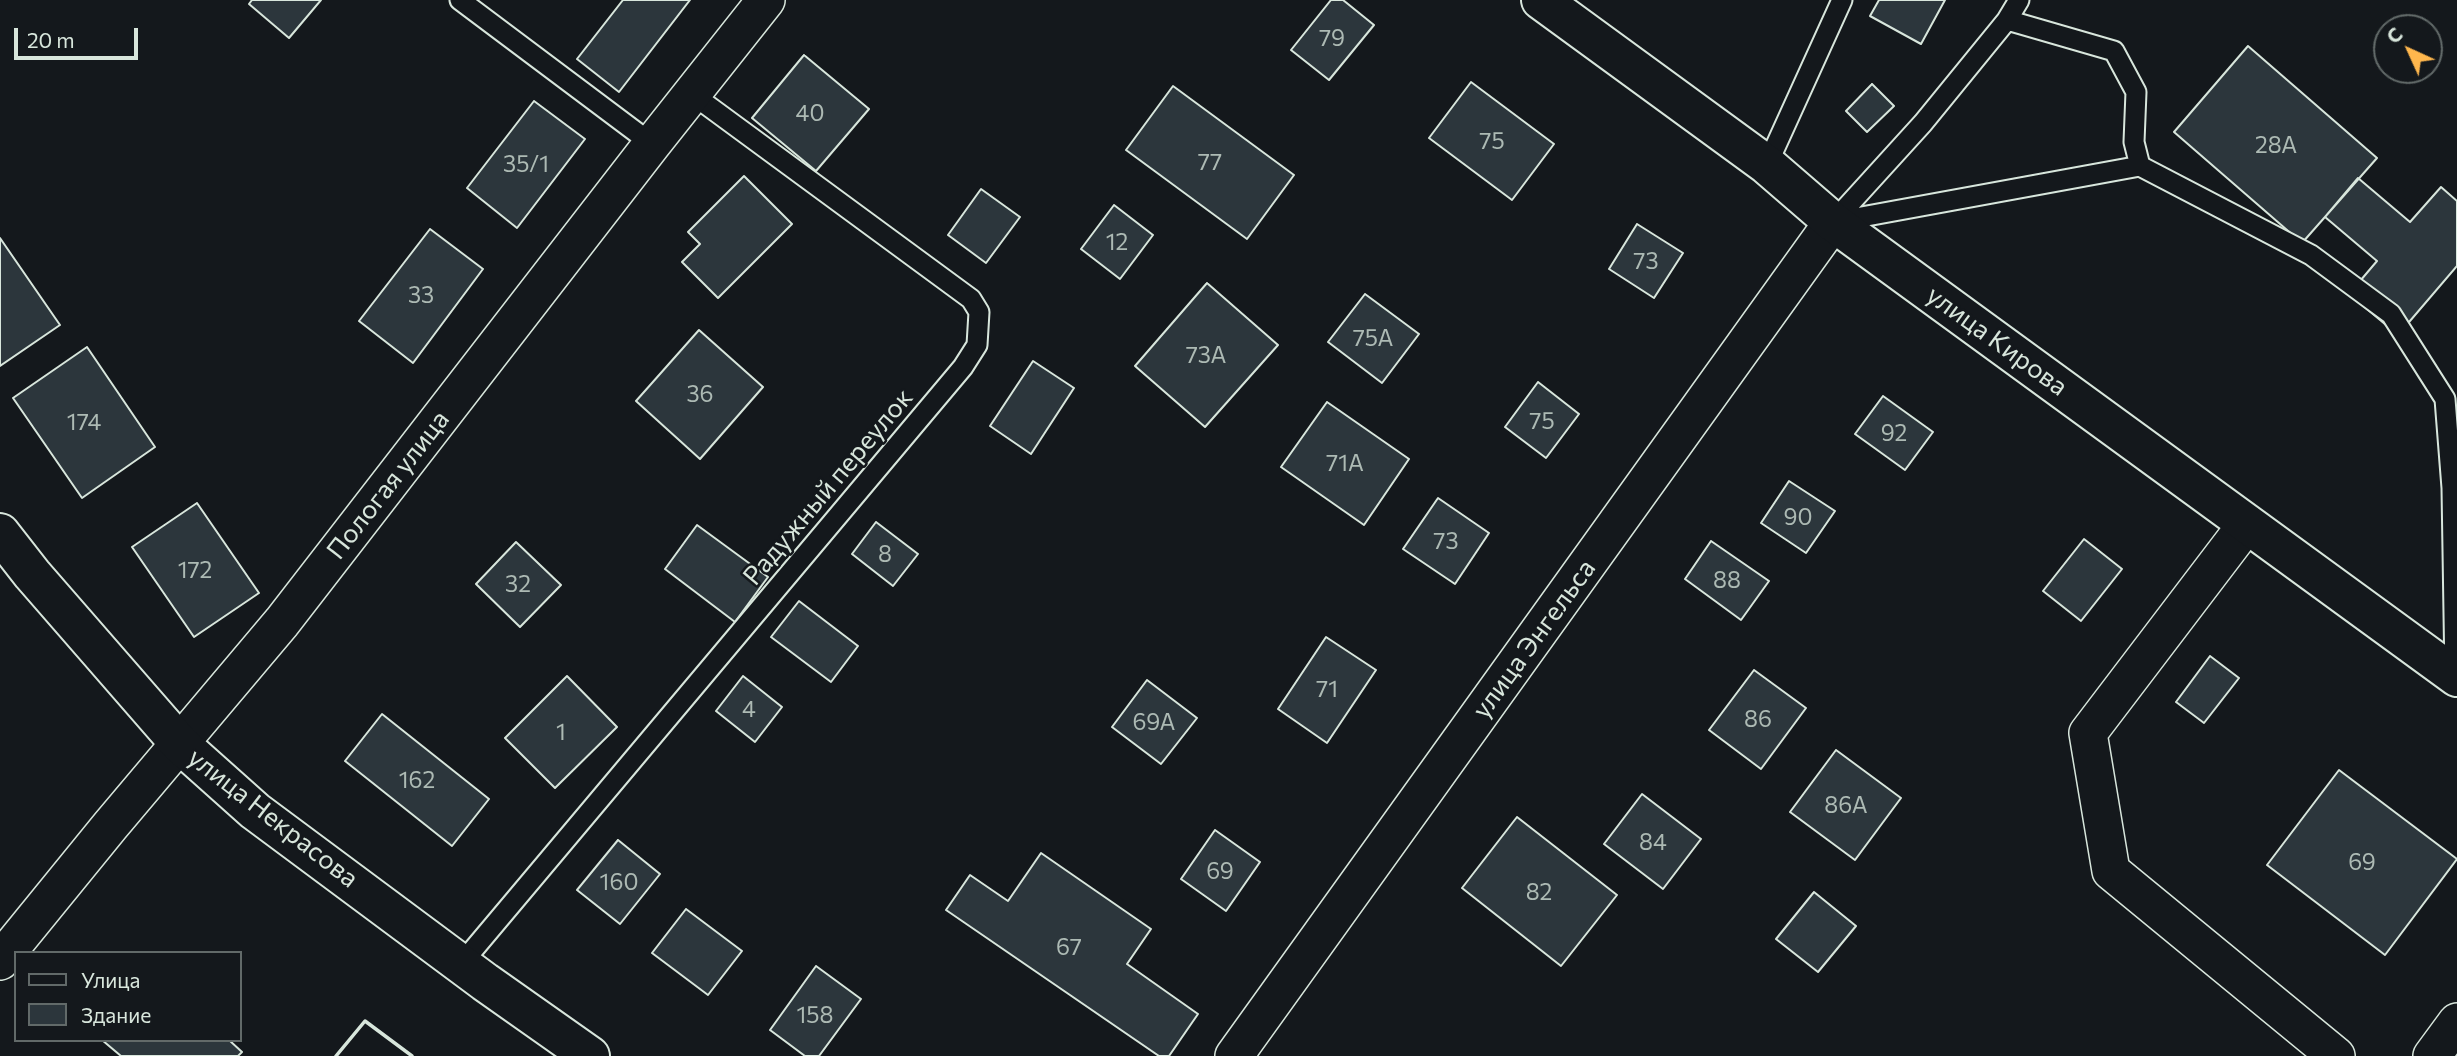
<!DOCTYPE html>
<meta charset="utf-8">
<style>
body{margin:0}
#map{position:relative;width:2457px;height:1056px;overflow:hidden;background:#14181c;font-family:Commissioner,sans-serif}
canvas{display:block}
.legend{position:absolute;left:14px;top:951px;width:228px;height:91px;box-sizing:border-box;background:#14181c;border:2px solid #626a69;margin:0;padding:9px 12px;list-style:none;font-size:21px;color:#d8e6dc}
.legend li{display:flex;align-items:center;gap:14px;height:35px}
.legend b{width:35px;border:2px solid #626a69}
.north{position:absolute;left:2373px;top:14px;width:70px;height:70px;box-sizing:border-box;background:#14181c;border:2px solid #626a69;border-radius:50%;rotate:315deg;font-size:19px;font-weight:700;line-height:28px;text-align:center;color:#d8e6dc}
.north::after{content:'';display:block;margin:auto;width:24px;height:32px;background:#ffb74d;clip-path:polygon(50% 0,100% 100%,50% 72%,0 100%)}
.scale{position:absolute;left:14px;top:28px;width:124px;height:32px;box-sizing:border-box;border:4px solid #d8e6dc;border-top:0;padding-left:9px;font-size:21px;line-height:24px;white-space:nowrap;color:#d8e6dc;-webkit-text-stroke:5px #14181c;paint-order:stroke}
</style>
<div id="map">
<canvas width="2457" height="1056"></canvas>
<ul class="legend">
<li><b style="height:9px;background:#14181c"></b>Улица</li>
<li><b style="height:19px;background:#2c363c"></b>Здание</li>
</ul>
<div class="north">С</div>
<div class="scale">20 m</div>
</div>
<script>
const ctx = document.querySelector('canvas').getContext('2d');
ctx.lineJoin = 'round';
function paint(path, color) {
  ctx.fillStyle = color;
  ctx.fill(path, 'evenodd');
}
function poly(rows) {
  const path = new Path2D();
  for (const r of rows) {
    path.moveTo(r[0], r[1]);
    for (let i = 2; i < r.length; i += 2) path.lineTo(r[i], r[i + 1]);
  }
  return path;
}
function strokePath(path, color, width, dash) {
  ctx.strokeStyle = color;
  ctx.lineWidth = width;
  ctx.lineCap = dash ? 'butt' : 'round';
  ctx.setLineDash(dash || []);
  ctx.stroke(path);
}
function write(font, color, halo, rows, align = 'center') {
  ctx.font = font + ' Commissioner,sans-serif';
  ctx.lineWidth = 5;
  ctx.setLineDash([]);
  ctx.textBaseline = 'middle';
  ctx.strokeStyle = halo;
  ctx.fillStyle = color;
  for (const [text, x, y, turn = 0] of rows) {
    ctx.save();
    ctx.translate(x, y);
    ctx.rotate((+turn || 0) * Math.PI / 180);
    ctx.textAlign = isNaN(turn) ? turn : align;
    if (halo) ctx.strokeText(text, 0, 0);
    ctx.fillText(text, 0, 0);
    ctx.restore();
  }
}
const building = poly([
 [252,0,321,0,289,38,249,4,252,0],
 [623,0,690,0,619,92,577,59,623,0],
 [1331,0,1343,0,1374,25,1329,80,1291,50,1331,0],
 [1879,0,1945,0,1921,44,1870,16,1879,0],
 [2248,46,2377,158,2302,243,2174,132,2248,46],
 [804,55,869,109,816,171,752,118,804,55],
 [1471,82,1554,144,1512,200,1429,138,1471,82],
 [1872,84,1894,106,1867,132,1846,111,1872,84],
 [1173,86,1294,175,1247,239,1126,150,1173,86],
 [534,101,585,139,517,228,467,188,534,101],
 [744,176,792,224,718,298,682,262,700,244,688,232,744,176],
 [2358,178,2410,222,2441,187,2457,201,2457,266,2398,335,2349,294,2377,261,2325,217,2358,178],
 [981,189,1020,217,986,263,948,235,981,189],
 [1114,205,1153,235,1120,279,1081,249,1114,205],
 [1637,224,1683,253,1654,298,1609,269,1637,224],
 [430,229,483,269,413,363,359,321,430,229],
 [0,238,60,325,0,366,0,238],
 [1207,283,1278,345,1205,427,1135,366,1207,283],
 [1365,294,1419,334,1382,383,1328,342,1365,294],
 [699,330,763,387,700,459,636,401,699,330],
 [87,347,155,447,82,498,13,398,87,347],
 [1033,361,1074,388,1031,454,990,426,1033,361],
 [1538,382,1579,414,1546,458,1505,427,1538,382],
 [1883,396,1933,432,1905,470,1855,434,1883,396],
 [1327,402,1409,459,1364,525,1281,467,1327,402],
 [1789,481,1835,511,1806,553,1761,523,1789,481],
 [1438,498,1489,533,1455,584,1403,549,1438,498],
 [197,503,259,593,194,637,132,547,197,503],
 [876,522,918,554,893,586,852,554,876,522],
 [697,525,768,577,735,622,665,569,697,525],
 [2084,539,2122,569,2081,621,2043,591,2084,539],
 [1711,541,1769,581,1741,620,1685,579,1711,541],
 [516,542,561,585,520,627,476,584,516,542],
 [799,601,858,646,831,682,771,637,799,601],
 [1326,637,1376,670,1327,743,1278,709,1326,637],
 [2210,656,2239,678,2204,723,2176,702,2210,656],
 [1754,670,1806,708,1761,769,1709,730,1754,670],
 [567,676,617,727,555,788,505,738,567,676],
 [743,676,782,707,755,742,716,711,743,676],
 [1147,680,1197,718,1161,764,1112,727,1147,680],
 [382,714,489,799,452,846,345,761,382,714],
 [1836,750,1901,798,1855,860,1790,812,1836,750],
 [2339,770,2457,859,2385,955,2267,865,2339,770],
 [1642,794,1701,839,1663,889,1604,844,1642,794],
 [1517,817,1617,895,1561,966,1462,888,1517,817],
 [1215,830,1260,862,1226,911,1181,879,1215,830],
 [618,840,660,874,620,924,577,890,618,840],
 [1041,853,1151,929,1127,964,1198,1014,1169,1056,1159,1056,946,910,970,875,1008,901,1041,853],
 [1814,892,1856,926,1818,972,1776,939,1814,892],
 [686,909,742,951,708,995,652,953,686,909],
 [816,966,861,999,819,1056,805,1056,770,1030,816,966],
 [102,1040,229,1040,242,1052,238,1056,121,1056,102,1040]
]);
paint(building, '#2c363c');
strokePath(building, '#d8e6dc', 2);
const service = poly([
 [460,0,652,144],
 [2007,20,2114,51,2136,92,2134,142,2140,166],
 [1767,165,1842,0],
 [1833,222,1923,123,2007,20,2019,0],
 [1834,222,2140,166,2311,255,2391,314,2445,399,2452,488,2455,676],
 [462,963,963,367,977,345,979,312,971,299,692,94]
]);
const minor = poly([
 [2247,524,2088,733,2111,871,2336,1056],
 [0,961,110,826,282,622,652,144,766,0],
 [1234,1056,1833,222],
 [2432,1056,2457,1022]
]);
const trunk = poly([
 [1541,0,1767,165,1833,222,2457,677],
 [0,533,32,574,180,744,255,811,485,982,590,1056]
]);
strokePath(service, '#d8e6dc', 23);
strokePath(minor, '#d8e6dc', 40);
strokePath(trunk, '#d8e6dc', 42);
strokePath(service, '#14181c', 19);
strokePath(minor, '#14181c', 37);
strokePath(trunk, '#14181c', 38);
strokePath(poly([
 [336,1056,365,1021,412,1056]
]), '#d8e6dc', 3.5);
write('23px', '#adbab4', null, [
 ["79",1332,38],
 ["40",810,113],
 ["75",1492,141],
 ["28А",2276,145],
 ["77",1210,162],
 ["35/1",526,164],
 ["12",1117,242],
 ["73",1646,261],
 ["33",421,295],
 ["75А",1373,338],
 ["73А",1206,355],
 ["36",700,394],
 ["75",1542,421],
 ["174",84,422],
 ["92",1894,433],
 ["71А",1345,463],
 ["90",1798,517],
 ["73",1446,541],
 ["8",885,554],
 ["172",195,570],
 ["88",1727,580],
 ["32",518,584],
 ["71",1327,689],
 ["4",749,709],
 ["86",1758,719],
 ["69А",1154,722],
 ["1",561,732],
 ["162",417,780],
 ["86А",1846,805],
 ["84",1653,842],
 ["69",2362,862],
 ["69",1220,871],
 ["160",619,882],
 ["82",1539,892],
 ["67",1069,947],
 ["158",815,1015]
]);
write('26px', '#d8e6dc', '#14181c', [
 ["улица Кирова",1997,341,36],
 ["Пологая улица",388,485,-52],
 ["Радужный переулок",828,487,-50],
 ["улица Энгельса",1534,639,-54],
 ["улица Некрасова",273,818,38]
]);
</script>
